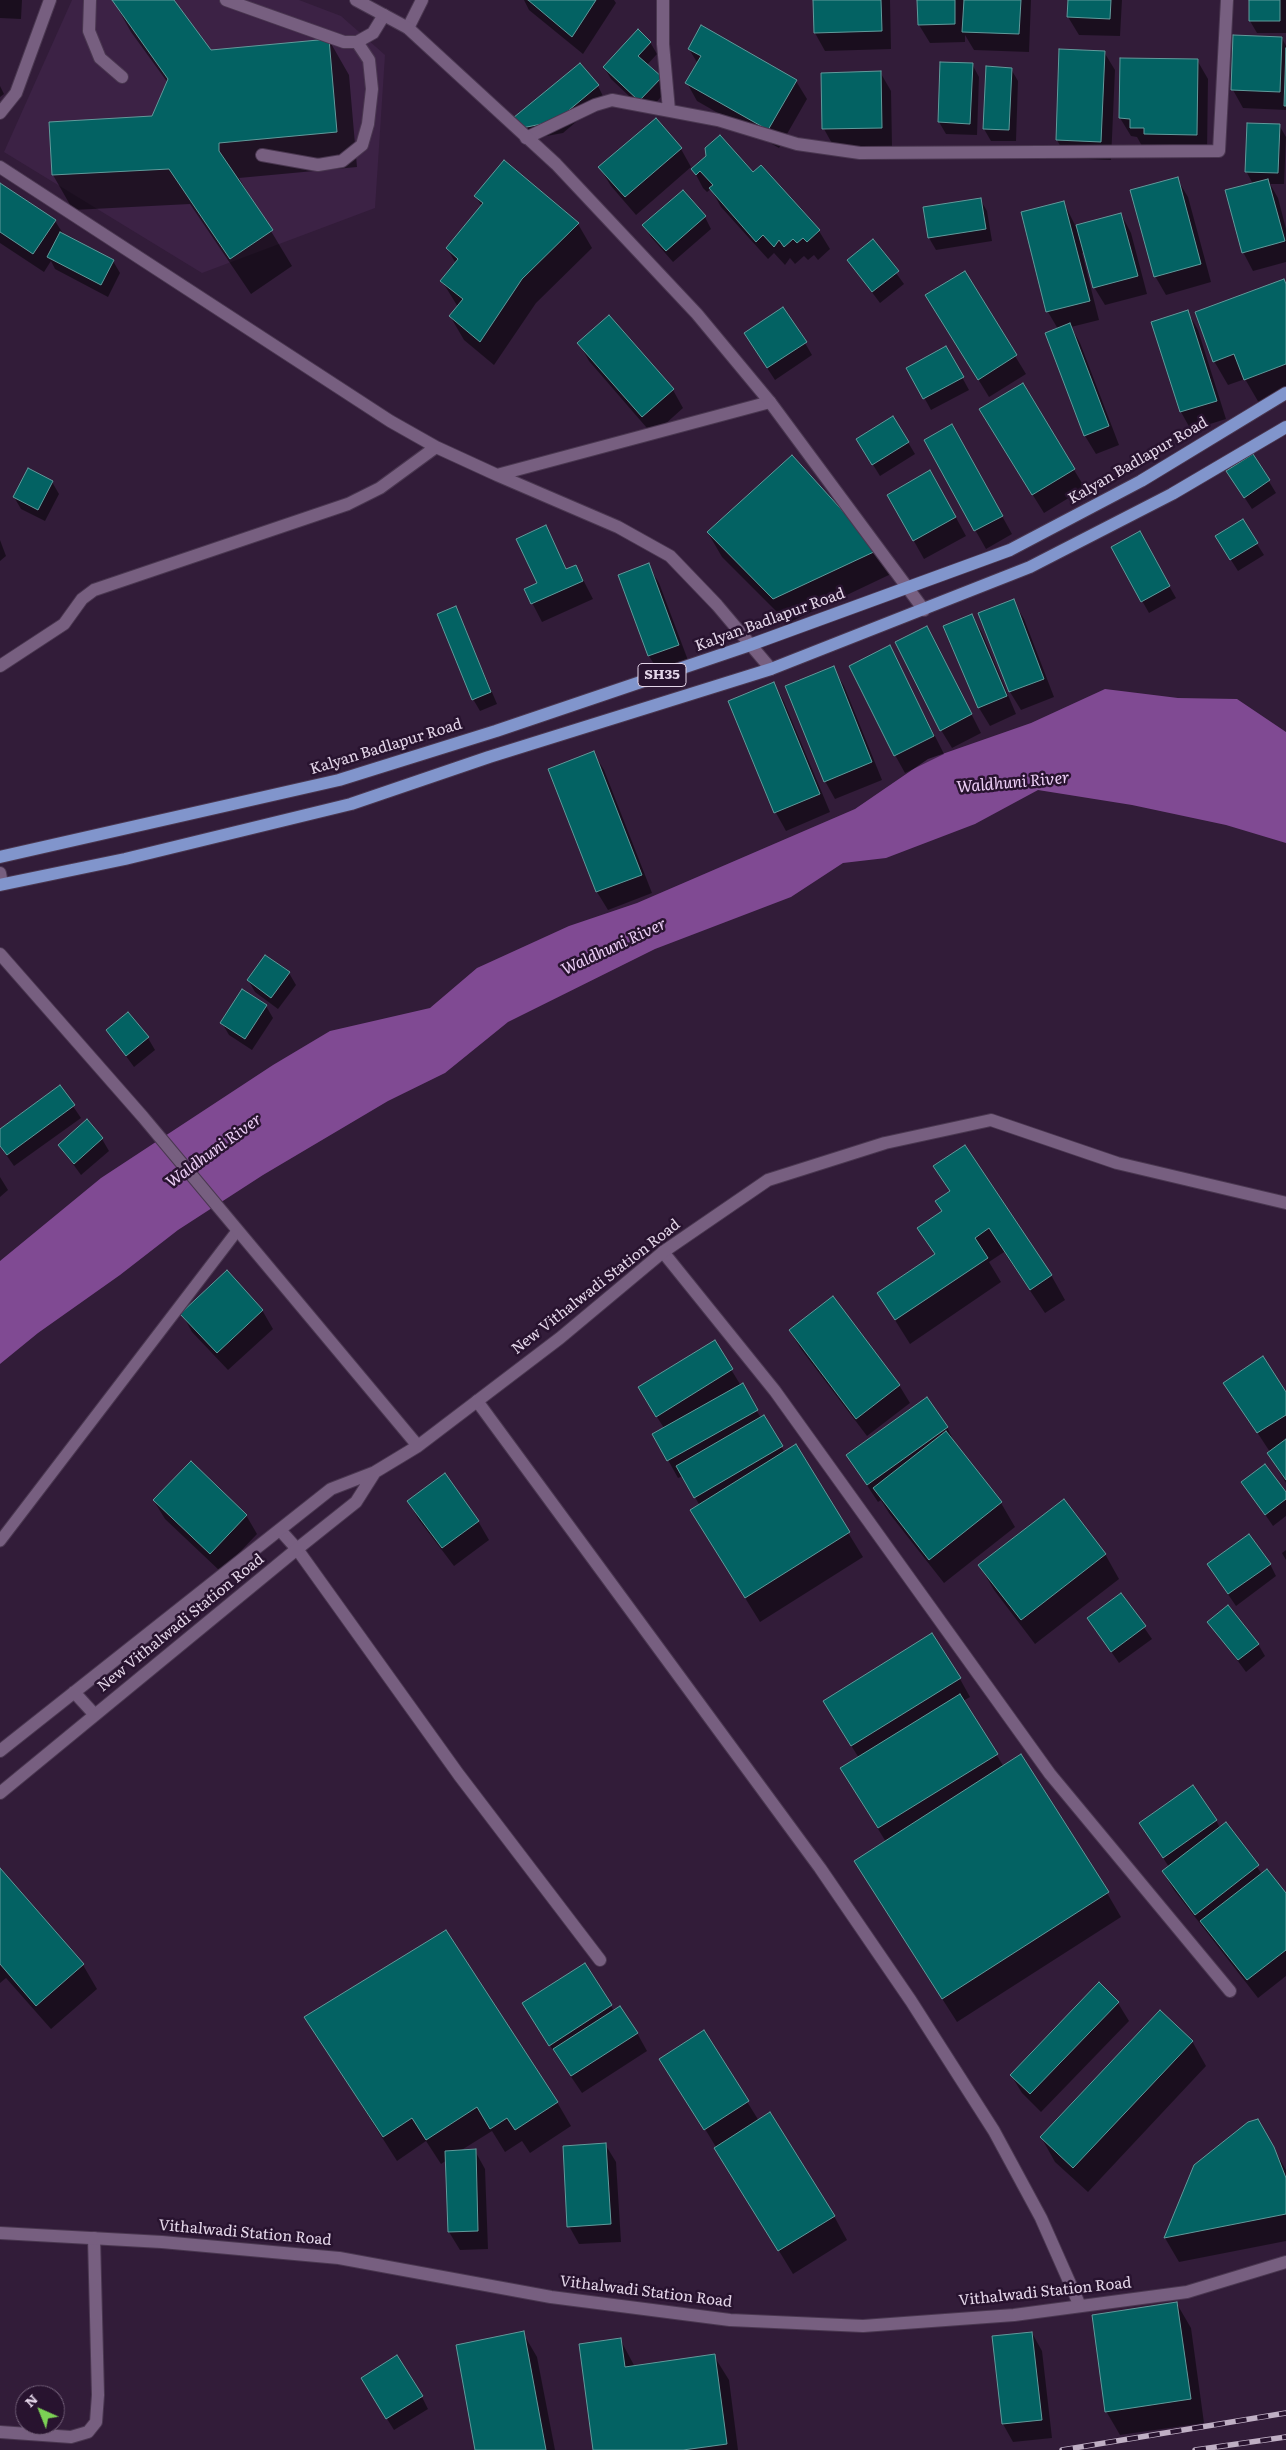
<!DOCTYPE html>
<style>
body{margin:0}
#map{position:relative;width:1286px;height:2450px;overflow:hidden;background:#321c39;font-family:Literata,serif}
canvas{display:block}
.north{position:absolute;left:15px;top:2385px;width:50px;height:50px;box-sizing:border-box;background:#28132f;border:1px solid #74617a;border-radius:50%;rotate:316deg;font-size:14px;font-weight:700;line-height:20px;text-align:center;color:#e5d7ea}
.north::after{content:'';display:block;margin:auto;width:18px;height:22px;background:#7cd155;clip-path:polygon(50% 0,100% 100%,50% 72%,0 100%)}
</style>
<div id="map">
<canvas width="1286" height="2450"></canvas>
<div class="north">N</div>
</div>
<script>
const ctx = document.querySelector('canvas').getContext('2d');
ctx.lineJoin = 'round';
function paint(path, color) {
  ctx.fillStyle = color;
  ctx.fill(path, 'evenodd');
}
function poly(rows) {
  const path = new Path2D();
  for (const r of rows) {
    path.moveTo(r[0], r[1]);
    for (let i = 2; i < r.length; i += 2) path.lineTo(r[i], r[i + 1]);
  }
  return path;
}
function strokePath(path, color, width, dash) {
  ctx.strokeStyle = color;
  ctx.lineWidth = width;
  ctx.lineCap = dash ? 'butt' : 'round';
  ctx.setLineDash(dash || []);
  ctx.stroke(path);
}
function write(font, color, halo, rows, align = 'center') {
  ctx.font = font + ' Literata,serif';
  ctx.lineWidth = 5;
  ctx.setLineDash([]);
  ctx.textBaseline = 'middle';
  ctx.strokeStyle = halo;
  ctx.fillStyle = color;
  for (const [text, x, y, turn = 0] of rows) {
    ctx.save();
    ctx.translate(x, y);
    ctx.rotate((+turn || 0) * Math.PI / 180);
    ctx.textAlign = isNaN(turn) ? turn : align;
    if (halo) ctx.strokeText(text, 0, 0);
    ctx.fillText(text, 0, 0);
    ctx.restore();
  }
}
paint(poly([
 [72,0,299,0,341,16,385,55,375,208,202,273,4,152]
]), '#3c2245');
paint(poly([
 [1105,689,1178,698,1237,699,1286,732,1286,843,1226,825,1132,805,1038,790,975,824,886,858,843,863,791,897,655,949,508,1022,445,1073,388,1101,263,1175,178,1230,120,1275,38,1333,0,1364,0,1261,101,1178,273,1065,330,1031,430,1008,477,968,569,926,637,903,855,809,928,759,1031,723]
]), '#804a93');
paint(poly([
 [0,0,22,0,21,19,0,18],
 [113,0,173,0,210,52,329,40,349,75,357,167,239,178,292,266,251,294,190,204,73,210,53,175,51,123,152,117,168,83,131,32],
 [524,0,614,0,616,3,583,54,529,10],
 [814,0,890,0,891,49,825,51,815,33],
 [919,0,1031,0,1029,52,974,50,965,35,965,42,930,43,919,25],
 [1069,0,1122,0,1120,36,1079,35,1068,17],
 [1250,0,1286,0,1286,33,1257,33,1250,21],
 [1282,38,1286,46,1286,110,1243,108,1233,90],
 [650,42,657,54,647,65,661,78,667,90,647,113,611,79,604,67],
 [689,49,796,81,807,99,779,148,697,101,687,83,698,64],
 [1104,52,1115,70,1111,160,1067,158,1057,140],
 [1197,60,1208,79,1207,153,1142,146,1137,137,1131,136,1120,118],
 [941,63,972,64,979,77,977,135,946,134,939,122],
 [1011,69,1018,81,1016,141,991,141,984,129],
 [880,72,891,91,892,146,834,147,824,129,822,74],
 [0,86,4,94,0,97],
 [598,86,604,98,563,133,530,139,514,118],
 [1279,125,1286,137,1284,184,1270,184,1278,198,1286,229,1286,262,1253,271,1243,252,1253,184,1246,171],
 [681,149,691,167,636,215,611,186,600,168],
 [693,169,753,174,819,231,830,249,818,260,814,255,808,260,804,256,795,264,790,258,785,265,774,253,768,259,721,207,711,189,707,192,703,188],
 [1177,179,1188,197,1211,282,1166,295,1155,276],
 [0,185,55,221,64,235,113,261,120,273,108,297,55,269,51,261,44,272,0,243],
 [476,196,578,224,592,248,536,303,494,365,464,340,450,316,458,307,442,281,456,264,447,248,482,207],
 [980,199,987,211,992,241,936,250,929,238,925,208],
 [1064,203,1076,227,1121,214,1131,233,1147,294,1105,305,1094,287,1085,252,1082,253,1099,320,1071,327,1080,343,1119,445,1096,454,1085,436,1058,329,1048,312,1023,213],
 [705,217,711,229,673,262,651,237,644,225],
 [873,241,904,284,880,303,848,260],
 [964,272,1026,374,989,397,938,314],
 [1286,285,1286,393,1259,403,1245,379,1228,385,1214,361],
 [1188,312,1198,330,1226,419,1191,430,1181,412,1153,323],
 [609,317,673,390,683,408,653,435,589,361,579,343],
 [805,343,812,355,775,380,752,345],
 [946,348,969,390,931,410,908,368],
 [1022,384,1085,488,1044,513,991,428],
 [893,417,915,454,880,476,865,452],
 [925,441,962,444,1012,534,986,549],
 [1253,455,1276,493,1252,509,1235,483],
 [52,482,59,494,45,521,21,509,14,497],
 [941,490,966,536,924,559,888,495],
 [545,527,567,570,576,566,593,599,542,622,525,589,538,584],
 [708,533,877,550,891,574,788,623,722,557],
 [1139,533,1176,598,1149,613,1112,548],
 [0,540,6,556,0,561],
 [1257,544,1264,555,1238,571,1224,549],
 [648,565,659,583,689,663,660,674,649,656,619,576],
 [1013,601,1024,619,1054,697,1021,710,1010,692,980,614],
 [456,608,497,704,480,711,473,699],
 [972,615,982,633,1016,714,990,726,979,708,945,627],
 [927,627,981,733,952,748,941,730],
 [890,647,944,754,905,773,895,755],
 [833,668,844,686,882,780,835,799,825,781],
 [774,683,784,702,830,812,786,831,776,813,730,701],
 [593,752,604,770,652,893,608,910,597,892,550,770],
 [289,973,296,985,278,1009,255,992,248,980],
 [266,1006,273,1018,252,1050,229,1035,222,1023],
 [107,1030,148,1038,155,1050,134,1067],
 [60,1087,81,1118,14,1166,0,1146,0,1131],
 [87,1121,102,1139,109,1151,81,1175,59,1145],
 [935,1166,1051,1275,1065,1300,1045,1313,1004,1252,989,1262,1001,1282,910,1344,878,1293,935,1255,919,1228,943,1212,950,1192],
 [0,1177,8,1190,0,1197],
 [262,1310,273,1329,228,1370,192,1332,182,1314],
 [790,1331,899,1385,910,1403,867,1436,801,1349],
 [714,1342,761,1418,764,1417,785,1453,795,1446,863,1557,760,1622,706,1535,700,1506,683,1476,678,1478,668,1460,664,1428,650,1406],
 [1225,1383,1286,1394,1286,1483,1268,1453,1270,1452],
 [947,1427,956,1446,1001,1503,1015,1527,944,1583,889,1513,881,1500,878,1502,847,1455],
 [1243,1482,1286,1494,1286,1516,1273,1526],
 [154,1501,246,1515,257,1534,221,1572,165,1519],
 [409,1502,478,1521,489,1540,454,1566,419,1520],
 [1286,1550,1286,1560,1282,1553],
 [1105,1554,1119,1579,1035,1644,994,1590,980,1566],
 [1270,1564,1276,1576,1236,1606,1208,1565],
 [1121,1594,1152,1639,1119,1663,1088,1618],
 [1209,1622,1258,1644,1265,1656,1246,1672],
 [960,1679,970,1697,963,1701,1004,1767,1107,1893,1121,1917,957,2022,870,1886,886,1842,856,1793,859,1758,835,1720],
 [1216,1820,1220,1828,1226,1824,1262,1874,1286,1895,1286,1976,1258,1998,1174,1890,1163,1872,1169,1867,1141,1824],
 [0,1870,83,1965,97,1989,51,2029,6,1978,0,1983],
 [585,1964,614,2011,637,2033,647,2051,582,2093,534,2022],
 [1099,1984,1118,2003,1129,2021,1041,2112,1022,2093,1011,2075],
 [306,2018,557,2102,571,2126,530,2153,522,2141,505,2152,492,2131,460,2151,475,2151,485,2169,488,2249,460,2250,449,2232,447,2160,441,2164,426,2141,397,2161],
 [704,2032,759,2121,834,2216,847,2240,793,2274,702,2124],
 [1192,2041,1206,2066,1088,2192,1055,2162,1041,2137],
 [1257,2120,1286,2170,1286,2241,1179,2262,1165,2238,1195,2166],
 [605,2144,616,2162,621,2242,579,2244,569,2226],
 [1177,2304,1191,2328,1204,2423,1120,2435,1106,2411],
 [523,2333,537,2357,555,2450,477,2450],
 [1032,2333,1042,2351,1052,2438,1013,2442,1003,2424,994,2337],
 [620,2339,635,2367,714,2356,729,2380,738,2450,595,2450],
 [369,2390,422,2397,428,2409,394,2430]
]), '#0007');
const building = poly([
 [112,0,174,0,211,50,329,39,337,132,219,143,219,151,273,230,230,259,169,169,52,175,49,122,152,116,168,79,112,0],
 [528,0,596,0,572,37,528,0],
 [813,0,881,0,882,31,814,33,813,0],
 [917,0,955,0,955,24,918,25,917,0],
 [964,0,1021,0,1019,34,962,32,964,0],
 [1068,0,1111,0,1110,19,1067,17,1068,0],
 [1249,0,1280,0,1280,21,1249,21,1249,0],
 [701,25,797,80,768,130,685,83,701,56,688,49,701,25],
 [638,29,651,42,638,56,662,77,639,101,603,67,638,29],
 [1233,35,1282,37,1280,92,1231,90,1233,35],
 [1286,48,1286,106,1284,106,1286,48],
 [1059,49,1105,51,1101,142,1056,140,1059,49],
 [1120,58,1198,59,1197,135,1144,134,1144,128,1130,128,1130,119,1119,118,1120,58],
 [940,62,973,63,970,124,938,122,940,62],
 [580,63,599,85,556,121,522,128,513,118,580,63],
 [986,66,1012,68,1009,130,983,129,986,66],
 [881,71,882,128,822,129,821,73,881,71],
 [656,118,682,148,625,197,598,167,656,118],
 [1247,123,1280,124,1278,173,1245,172,1247,123],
 [720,135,753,172,761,165,820,230,807,242,803,238,797,243,793,239,784,247,779,240,774,247,763,235,756,242,709,188,713,185,700,171,696,175,691,169,706,156,705,148,720,135],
 [504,160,579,223,522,279,480,342,449,316,463,299,440,281,458,259,446,248,483,203,474,196,504,160],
 [1178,177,1201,264,1154,277,1130,190,1178,177],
 [1268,179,1285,241,1242,253,1225,190,1268,179],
 [0,183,56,220,33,254,0,232,0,183],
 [683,190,706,216,666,251,642,225,683,190],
 [981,198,986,229,928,238,923,207,981,198],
 [1064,201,1090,301,1046,312,1021,212,1064,201],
 [1121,213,1138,276,1093,288,1076,225,1121,213],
 [60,232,114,260,101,285,47,257,60,232],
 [873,239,899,271,872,292,847,260,873,239],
 [965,271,1017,355,978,380,925,295,965,271],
 [1284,279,1286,284,1286,364,1244,380,1234,354,1213,362,1195,312,1284,279],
 [783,307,807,342,767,368,744,333,783,307],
 [1188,310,1217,401,1180,412,1151,322,1188,310],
 [609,315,674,389,642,417,577,343,609,315],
 [1070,323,1109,426,1084,436,1045,333,1070,323],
 [946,346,964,377,923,399,906,368,946,346],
 [1023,383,1075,469,1032,495,979,409,1023,383],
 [893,416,909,442,872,465,856,439,893,416],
 [952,424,1003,516,974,531,924,440,952,424],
 [1253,454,1270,480,1244,498,1226,471,1253,454],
 [792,455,878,550,773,599,707,532,792,455],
 [28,468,53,481,38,510,13,497,28,468],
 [930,470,956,517,913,541,887,495,930,470],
 [1243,519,1258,543,1230,560,1215,536,1243,519],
 [546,525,566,569,576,565,583,581,531,604,524,589,537,583,516,539,546,525],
 [1140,531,1170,586,1141,602,1111,547,1140,531],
 [649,563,679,645,648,656,618,575,649,563],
 [1014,599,1044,679,1009,692,978,613,1014,599],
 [456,606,491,692,472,700,437,614,456,606],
 [972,614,1007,696,978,708,943,626,972,614],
 [927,626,972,714,940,731,895,642,927,626],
 [890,645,934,736,894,756,849,666,890,645],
 [834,666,872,762,824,782,785,686,834,666],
 [774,682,820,794,774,813,728,701,774,682],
 [594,751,642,875,596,892,548,769,594,751],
 [265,955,290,972,271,998,247,980,265,955],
 [242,989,267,1005,245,1039,220,1023,242,989],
 [128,1012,149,1037,126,1056,106,1030,128,1012],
 [60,1085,75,1105,7,1155,0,1146,0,1129,60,1085],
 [87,1119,103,1138,74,1164,58,1145,87,1119],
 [965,1145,1052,1275,1030,1290,989,1228,975,1238,988,1258,895,1320,877,1293,935,1254,917,1228,942,1211,935,1201,950,1191,933,1166,965,1145],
 [227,1270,263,1310,217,1353,180,1314,227,1270],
 [833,1296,900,1385,856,1419,789,1330,833,1296],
 [715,1340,733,1369,656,1417,638,1387,715,1340],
 [1263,1356,1286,1392,1286,1415,1257,1433,1223,1383,1263,1356],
 [743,1383,758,1410,667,1461,652,1434,743,1383],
 [927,1397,948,1427,867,1485,846,1455,927,1397],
 [764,1415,783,1446,694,1498,676,1466,764,1415],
 [946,1431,1002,1502,929,1560,873,1488,946,1431],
 [1286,1439,1286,1480,1267,1453,1286,1439],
 [796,1444,850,1532,745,1598,690,1510,796,1444],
 [191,1461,247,1515,210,1554,153,1500,191,1461],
 [1265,1464,1286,1492,1286,1499,1265,1515,1241,1482,1265,1464],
 [445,1473,479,1521,442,1548,407,1501,445,1473],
 [1064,1499,1106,1554,1021,1620,978,1565,1064,1499],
 [1249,1534,1271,1564,1228,1594,1207,1564,1249,1534],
 [1121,1593,1146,1626,1111,1652,1087,1618,1121,1593],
 [1228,1605,1259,1644,1238,1660,1207,1622,1228,1605],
 [932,1633,961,1678,851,1746,823,1701,932,1633],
 [960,1694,998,1754,878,1828,840,1768,960,1694],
 [1021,1754,1109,1892,942,1999,854,1861,1021,1754],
 [1193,1785,1217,1820,1163,1858,1139,1823,1193,1785],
 [1226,1822,1259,1865,1195,1915,1162,1871,1226,1822],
 [0,1868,84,1964,36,2006,0,1964,0,1868],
 [1267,1869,1286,1893,1286,1950,1247,1980,1200,1921,1267,1869],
 [446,1930,558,2102,515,2130,507,2118,490,2129,477,2107,426,2140,412,2118,383,2137,304,2017,446,1930],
 [585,1963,612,2005,549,2046,522,2003,585,1963],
 [1099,1982,1119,2002,1030,2094,1010,2075,1099,1982],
 [620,2006,638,2033,571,2076,553,2049,620,2006],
 [1160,2010,1193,2041,1073,2168,1040,2137,1160,2010],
 [704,2030,749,2101,704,2130,659,2059,704,2030],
 [770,2112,835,2216,778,2251,714,2148,770,2112],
 [1258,2119,1274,2147,1286,2178,1286,2214,1164,2238,1194,2165,1248,2122,1258,2119],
 [606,2143,611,2224,567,2227,563,2146,606,2143],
 [476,2149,478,2231,448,2232,445,2151,476,2149],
 [1177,2302,1191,2399,1105,2412,1092,2315,1177,2302],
 [524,2331,546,2450,475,2450,456,2345,524,2331],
 [1032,2332,1042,2420,1002,2424,992,2336,1032,2332],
 [621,2338,625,2367,715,2354,727,2444,683,2450,593,2450,579,2344,621,2338],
 [397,2355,423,2396,386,2419,361,2378,397,2355]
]);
paint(building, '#036263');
strokePath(building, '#619a9b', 1);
const service = poly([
 [0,1541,237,1231]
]);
const minor = poly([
 [90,0,89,31,100,58,122,77],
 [226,0,344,42,357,42,373,33,384,15],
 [663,0,663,44,669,110],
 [408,28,422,0],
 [526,138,595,105,612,100,718,120,797,144,860,153,1219,151,1227,0],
 [262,155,318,165,342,161,362,145,368,124,372,89,369,60,357,42],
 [0,167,390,421,436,447,497,475,618,527,670,556,717,605,771,669],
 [497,475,770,402],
 [0,666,64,624,82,599,94,590,348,504,380,488,436,447],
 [0,873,2,884],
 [663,1252,775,1391,1050,1774,1230,1991],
 [477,1401,820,1868,911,2001,994,2131,1041,2218,1080,2306],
 [280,1530,297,1549,459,1775,600,1960],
 [0,2432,71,2437,88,2432,96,2422,98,2395,94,2238]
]);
const tertiary = poly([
 [356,0,408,28,556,164,697,314,770,402,924,610],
 [0,113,16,93,50,0],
 [0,954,143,1117,418,1446],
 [74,1692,95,1715],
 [0,1751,331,1489,375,1472,418,1446,560,1338,663,1252,768,1180,885,1143,991,1120,1117,1163,1286,1203],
 [0,1793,297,1549,356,1502,375,1472],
 [0,2233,162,2242,339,2258,551,2297,730,2320,863,2326,1014,2315,1187,2292,1286,2262]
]);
const primary = poly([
 [0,857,339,780,496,731,750,645,1010,550,1141,481,1286,393],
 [0,885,125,859,351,804,489,757,771,669,1030,567,1172,494,1286,427]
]);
strokePath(service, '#4a3750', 13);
strokePath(minor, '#4a3750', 14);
strokePath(tertiary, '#4a3750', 14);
strokePath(primary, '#4a3750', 14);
strokePath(service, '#775f80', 11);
strokePath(minor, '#775f80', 12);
strokePath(tertiary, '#775f80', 12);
strokePath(primary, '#8195cc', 12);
const rail = poly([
 [1062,2450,1286,2413],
 [1195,2450,1286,2437]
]);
strokePath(rail, '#bfafc4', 5.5);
strokePath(rail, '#28132f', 4, [11]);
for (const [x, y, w] of [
 [662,675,48]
]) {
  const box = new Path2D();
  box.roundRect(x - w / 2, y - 11.5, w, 23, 4);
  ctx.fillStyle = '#28132f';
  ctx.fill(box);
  strokePath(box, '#e5d7ea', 1);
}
write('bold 14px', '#e5d7ea', null, [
 ["SH35",662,675]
]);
write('15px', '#e5d7ea', '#28132f', [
 ["Kalyan Badlapur Road",1138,461,-30],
 ["Kalyan Badlapur Road",770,620,-20],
 ["Kalyan Badlapur Road",386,747,-17],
 ["New Vithalwadi Station Road",596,1287,-38],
 ["New Vithalwadi Station Road",181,1623,-39],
 ["Vithalwadi Station Road",245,2233,5],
 ["Vithalwadi Station Road",646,2292,7],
 ["Vithalwadi Station Road",1045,2292,-6]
]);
write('italic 16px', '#edcff7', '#28132f', [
 ["Waldhuni River",1013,783,-5],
 ["Waldhuni River",614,947,-25],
 ["Waldhuni River",214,1151,-36]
]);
</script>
